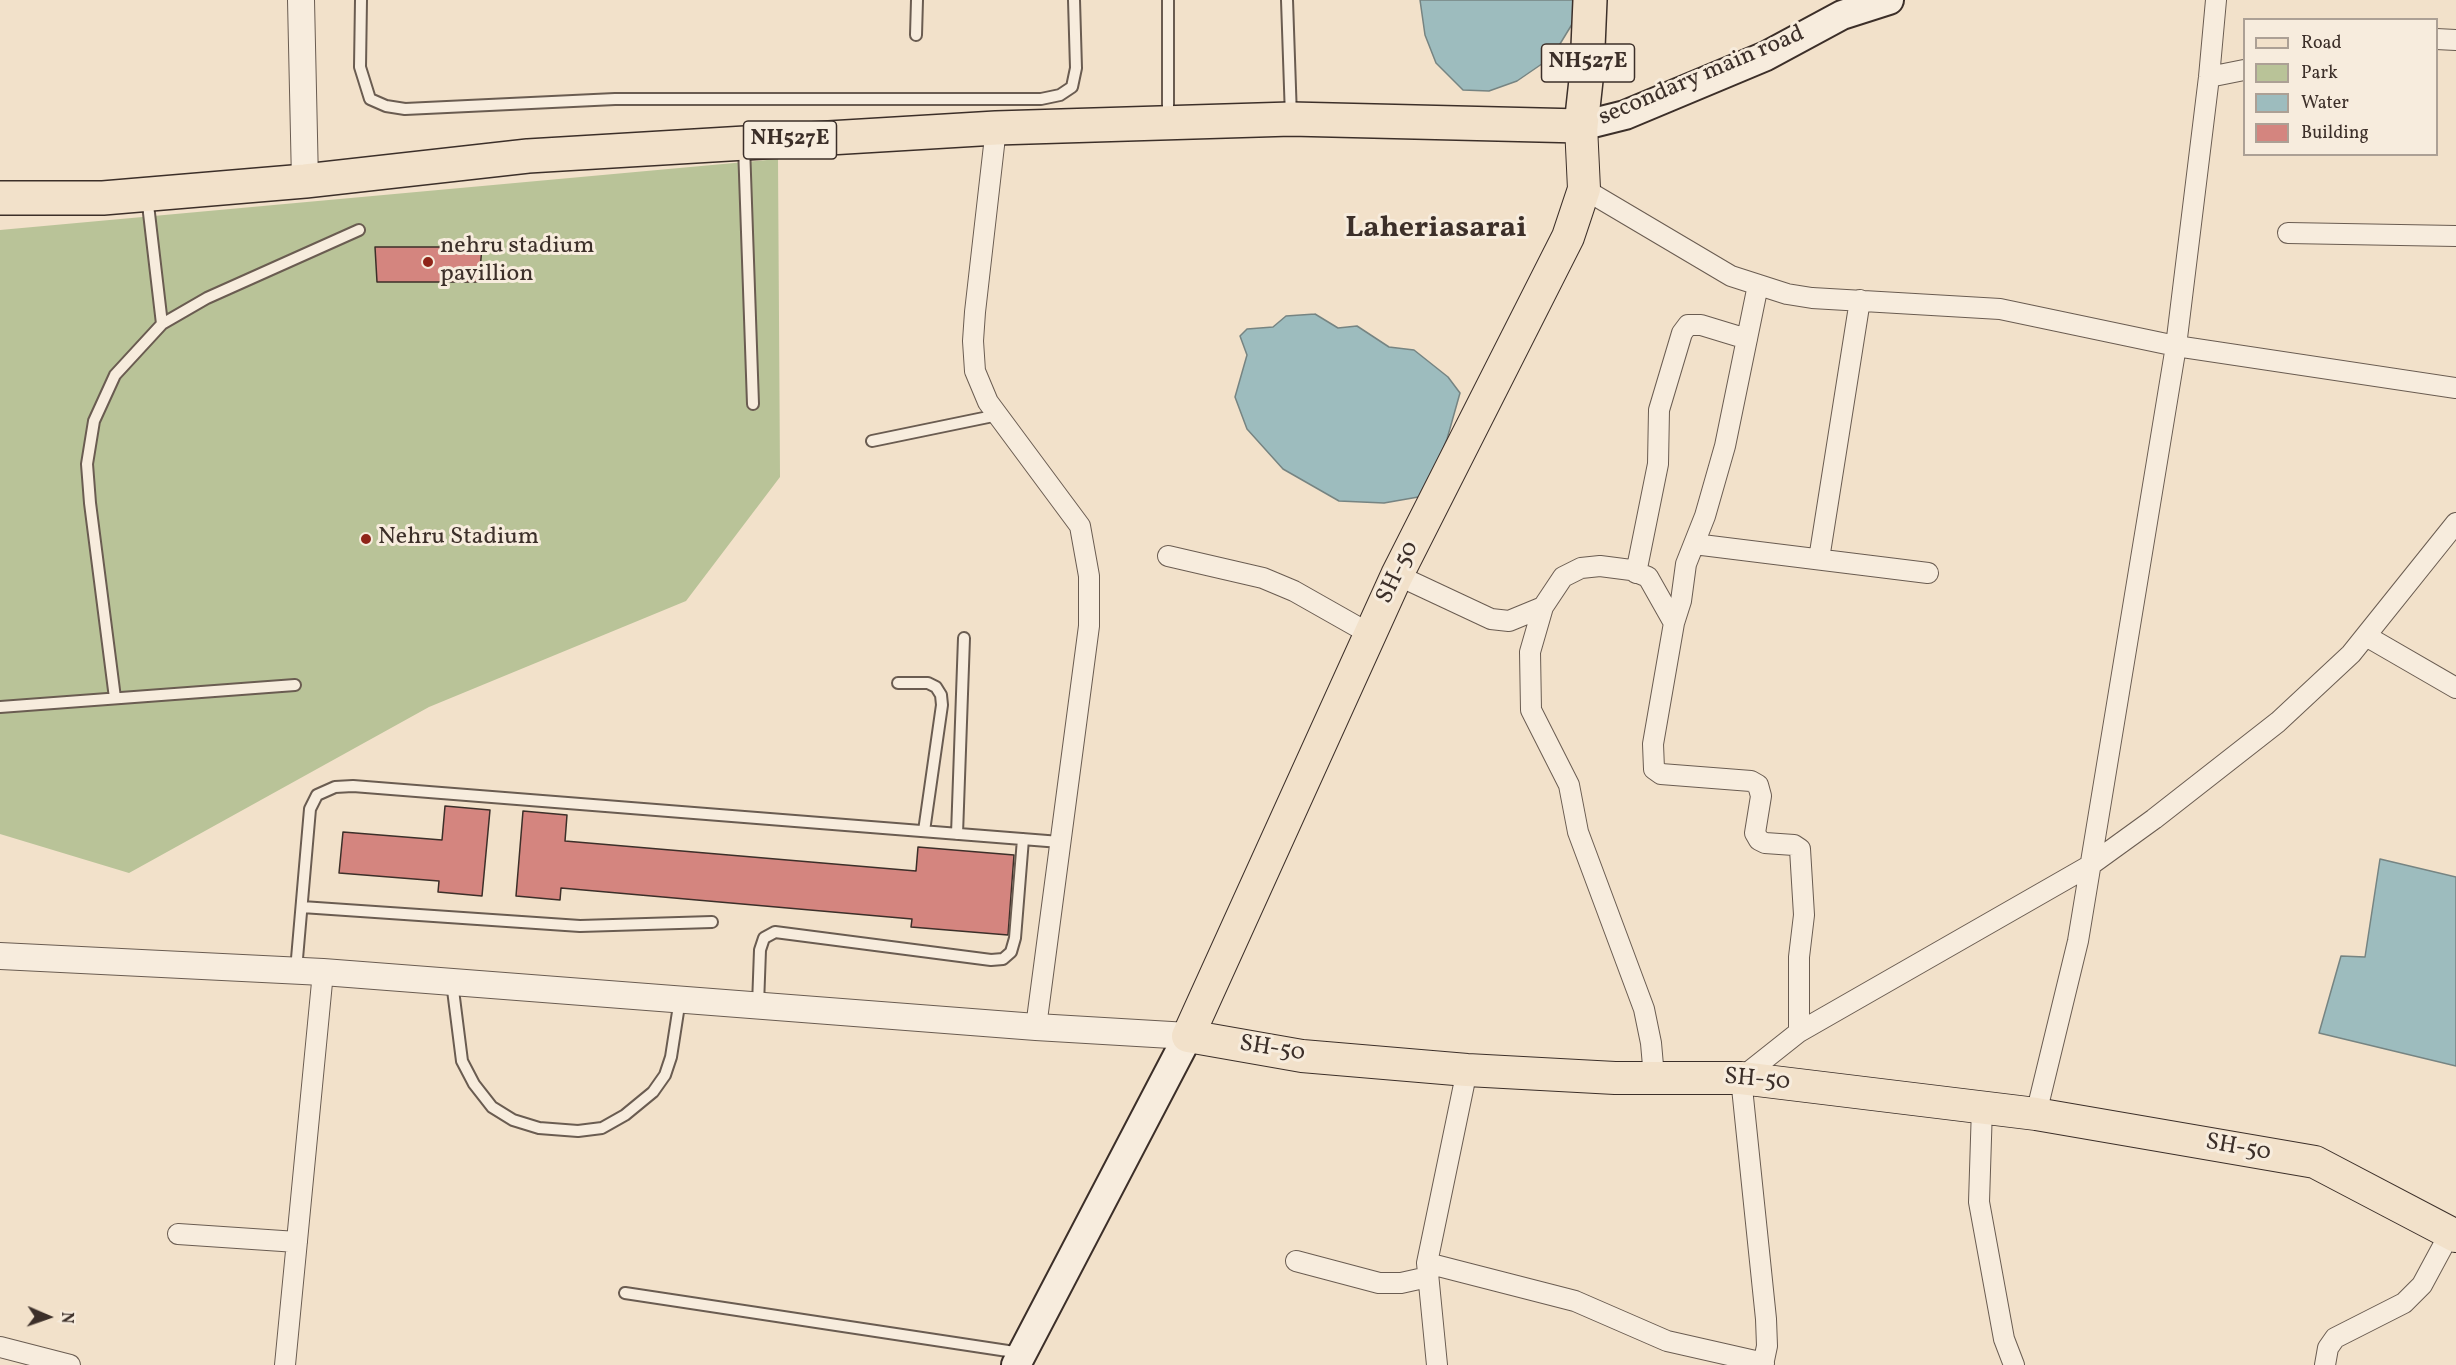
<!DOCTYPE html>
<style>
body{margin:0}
#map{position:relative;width:2456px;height:1365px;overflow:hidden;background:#f2e1ca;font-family:Vollkorn,serif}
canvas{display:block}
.legend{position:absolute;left:2243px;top:18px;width:195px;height:138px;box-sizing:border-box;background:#f7ecdd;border:2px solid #aca095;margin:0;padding:8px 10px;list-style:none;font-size:18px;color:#3c2f29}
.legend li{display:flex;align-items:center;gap:12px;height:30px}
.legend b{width:30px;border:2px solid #aca095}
.north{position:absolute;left:18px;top:1287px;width:60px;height:60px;-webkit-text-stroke:4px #f7ecdd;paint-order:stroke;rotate:92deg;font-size:16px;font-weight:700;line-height:24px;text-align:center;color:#3c2f29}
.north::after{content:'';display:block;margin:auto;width:21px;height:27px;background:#3c2f29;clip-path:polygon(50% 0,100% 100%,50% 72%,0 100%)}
</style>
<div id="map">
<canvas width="2456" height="1365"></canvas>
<ul class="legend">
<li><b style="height:8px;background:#f2e1ca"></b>Road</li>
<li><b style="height:16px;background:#b9c398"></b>Park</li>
<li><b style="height:16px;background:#9dbcbe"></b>Water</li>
<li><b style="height:16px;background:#d4857f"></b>Building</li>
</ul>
<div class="north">N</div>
</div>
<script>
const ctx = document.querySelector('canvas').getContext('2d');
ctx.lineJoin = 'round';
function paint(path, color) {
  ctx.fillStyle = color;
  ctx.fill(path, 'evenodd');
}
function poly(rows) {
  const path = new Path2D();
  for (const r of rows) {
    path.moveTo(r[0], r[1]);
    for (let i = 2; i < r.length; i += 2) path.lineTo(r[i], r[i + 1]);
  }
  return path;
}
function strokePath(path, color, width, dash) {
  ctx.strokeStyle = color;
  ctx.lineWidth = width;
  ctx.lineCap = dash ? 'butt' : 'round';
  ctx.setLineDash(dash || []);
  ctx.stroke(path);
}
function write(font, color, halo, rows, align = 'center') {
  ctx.font = font + ' Vollkorn,serif';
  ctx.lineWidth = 6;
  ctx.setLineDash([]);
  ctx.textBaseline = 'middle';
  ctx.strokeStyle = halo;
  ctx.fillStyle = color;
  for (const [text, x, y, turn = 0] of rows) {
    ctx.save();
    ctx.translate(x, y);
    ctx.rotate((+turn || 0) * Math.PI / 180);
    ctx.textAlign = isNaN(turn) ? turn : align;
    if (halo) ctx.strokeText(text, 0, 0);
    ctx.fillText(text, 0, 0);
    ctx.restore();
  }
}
paint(poly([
 [778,159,780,477,686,601,429,707,129,873,0,834,0,230]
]), '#b9c398');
const water = poly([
 [1420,0,1577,0,1574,21,1552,57,1517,81,1489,91,1463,90,1436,63,1425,35,1420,0],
 [1315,314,1338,328,1357,326,1389,347,1414,350,1448,377,1460,393,1447,439,1424,496,1384,503,1339,501,1283,469,1247,429,1235,397,1247,355,1240,336,1247,329,1273,327,1286,316,1315,314],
 [2380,859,2456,877,2456,1066,2319,1033,2341,956,2365,957,2380,859]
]);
paint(water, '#9dbcbe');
strokePath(water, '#768482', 1.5);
const building = poly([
 [375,247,482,247,479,282,377,282,375,247],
 [445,806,490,810,482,896,438,892,439,881,339,873,343,832,442,840,445,806],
 [523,811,567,815,565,841,916,871,918,847,1014,855,1008,935,911,927,912,919,561,888,560,900,516,896,523,811]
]);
paint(building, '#d4857f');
strokePath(building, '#3c2f29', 1.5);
const service = poly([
 [361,0,360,67,370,99,386,106,405,109,615,99,1041,99,1060,95,1072,87,1076,68,1074,0],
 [1287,0,1291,117],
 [916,35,917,0],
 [1168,120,1168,0],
 [744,146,753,404],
 [147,196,162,324],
 [872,441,998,415],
 [898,683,928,683,936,687,941,695,942,705,924,831],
 [115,698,90,503,87,464,94,421,115,375,162,324,207,298,359,230],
 [0,707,295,685],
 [957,834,964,638],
 [302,907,580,926,712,922],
 [296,970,310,809,317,795,335,787,353,786,1060,842],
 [452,982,462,1061,474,1084,492,1107,513,1120,539,1128,578,1131,602,1128,625,1115,653,1092,665,1075,671,1057,680,999],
 [758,1005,760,950,764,938,775,932,991,960,1003,959,1011,952,1015,938,1023,839],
 [625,1293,1021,1353]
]);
const minor = poly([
 [2436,39,2456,40],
 [2209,77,2244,70],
 [996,128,975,312,973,341,975,371,988,402,1080,526,1089,576,1089,626,1036,1027],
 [1584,189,1731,276,1787,294,1812,298,2000,309,2176,346,2456,388],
 [2288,233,2456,236],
 [1694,544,1928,573],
 [1168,556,1263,578,1294,591,1370,634],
 [1819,559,1860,300],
 [1636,573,1658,464,1659,410,1682,333,1688,325,1701,325,1747,339],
 [1397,575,1491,619,1509,621,1543,607,1563,577,1581,568,1600,566,1631,570,1648,577,1674,623,1681,601,1686,564,1705,516,1725,446,1758,285],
 [1543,607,1530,652,1531,710,1569,785,1578,832,1644,1009,1651,1043,1654,1077],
 [1674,623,1653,744,1654,769,1661,774,1751,781,1758,785,1761,796,1755,833,1759,840,1765,843,1794,845,1800,849,1804,915,1799,957,1799,1032],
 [2366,636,2456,688],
 [1982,1107,1979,1202,2004,1339,2014,1365],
 [2036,1114,2078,941,2176,346,2209,77,2216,0],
 [178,1234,297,1242],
 [1296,1261,1379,1283,1401,1283,1428,1277],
 [1427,1263,1575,1301,1667,1341,1764,1363],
 [0,1347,70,1365],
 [285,1365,323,972],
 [1437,1365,1427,1263,1467,1070],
 [1763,1365,1767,1346,1766,1319,1741,1078,1799,1032,2089,866,2154,819,2278,722,2351,654,2456,523],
 [2325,1365,2328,1348,2335,1338,2404,1303,2422,1285,2450,1233]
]);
const tertiary = poly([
 [301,0,305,181],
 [0,956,323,972,1036,1027,1188,1036]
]);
const secondary = poly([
 [1581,126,1625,115,1766,56,1842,15,1889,0],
 [1016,1365,1188,1036]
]);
const primary = poly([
 [1581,126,1584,189,1568,237,1397,575,1188,1036,1302,1056,1467,1070,1615,1078,1741,1078,2036,1114,2315,1162,2456,1236]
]);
const trunk = poly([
 [0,198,103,198,305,181,528,156,996,128,1291,119,1581,126,1587,71,1590,0]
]);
strokePath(service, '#6a5c51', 14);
strokePath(minor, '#6a5c51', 22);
strokePath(tertiary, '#6a5c51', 28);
strokePath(secondary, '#3c2f29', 32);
strokePath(primary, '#3c2f29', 34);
strokePath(trunk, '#3c2f29', 36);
strokePath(service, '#f7ecdd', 10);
strokePath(minor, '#f7ecdd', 20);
strokePath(tertiary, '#f7ecdd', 26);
strokePath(secondary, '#f7ecdd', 28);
strokePath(primary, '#f2e1ca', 32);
strokePath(trunk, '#f2e1ca', 33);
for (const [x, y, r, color] of [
 [428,262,6,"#8f2418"],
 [366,539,6,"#8f2418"]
]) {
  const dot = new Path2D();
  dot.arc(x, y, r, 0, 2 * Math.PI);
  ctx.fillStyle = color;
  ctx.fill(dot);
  strokePath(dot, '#f7ecdd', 2);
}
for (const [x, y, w] of [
 [1588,63,93],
 [790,140,93]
]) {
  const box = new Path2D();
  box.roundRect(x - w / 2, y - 19, w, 38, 4.5);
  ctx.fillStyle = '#f7ecdd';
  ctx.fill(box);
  strokePath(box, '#3c2f29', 1.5);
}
write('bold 22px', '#3c2f29', null, [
 ["NH527E",1588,63],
 ["NH527E",790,140]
]);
write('24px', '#3c2f29', '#f7ecdd', [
 ["secondary main road",1702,77,-23],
 ["SH-50",1399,573,-64],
 ["SH-50",1272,1050,9],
 ["SH-50",1757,1081,5],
 ["SH-50",2238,1149,10]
]);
write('24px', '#3c2f29', '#f7ecdd', [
 ["nehru stadium",440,248],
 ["pavillion",440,276],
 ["Nehru Stadium",378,539]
], 'left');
write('bold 30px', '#3c2f29', '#f7ecdd', [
 ["Laheriasarai",1436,230]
]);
</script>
